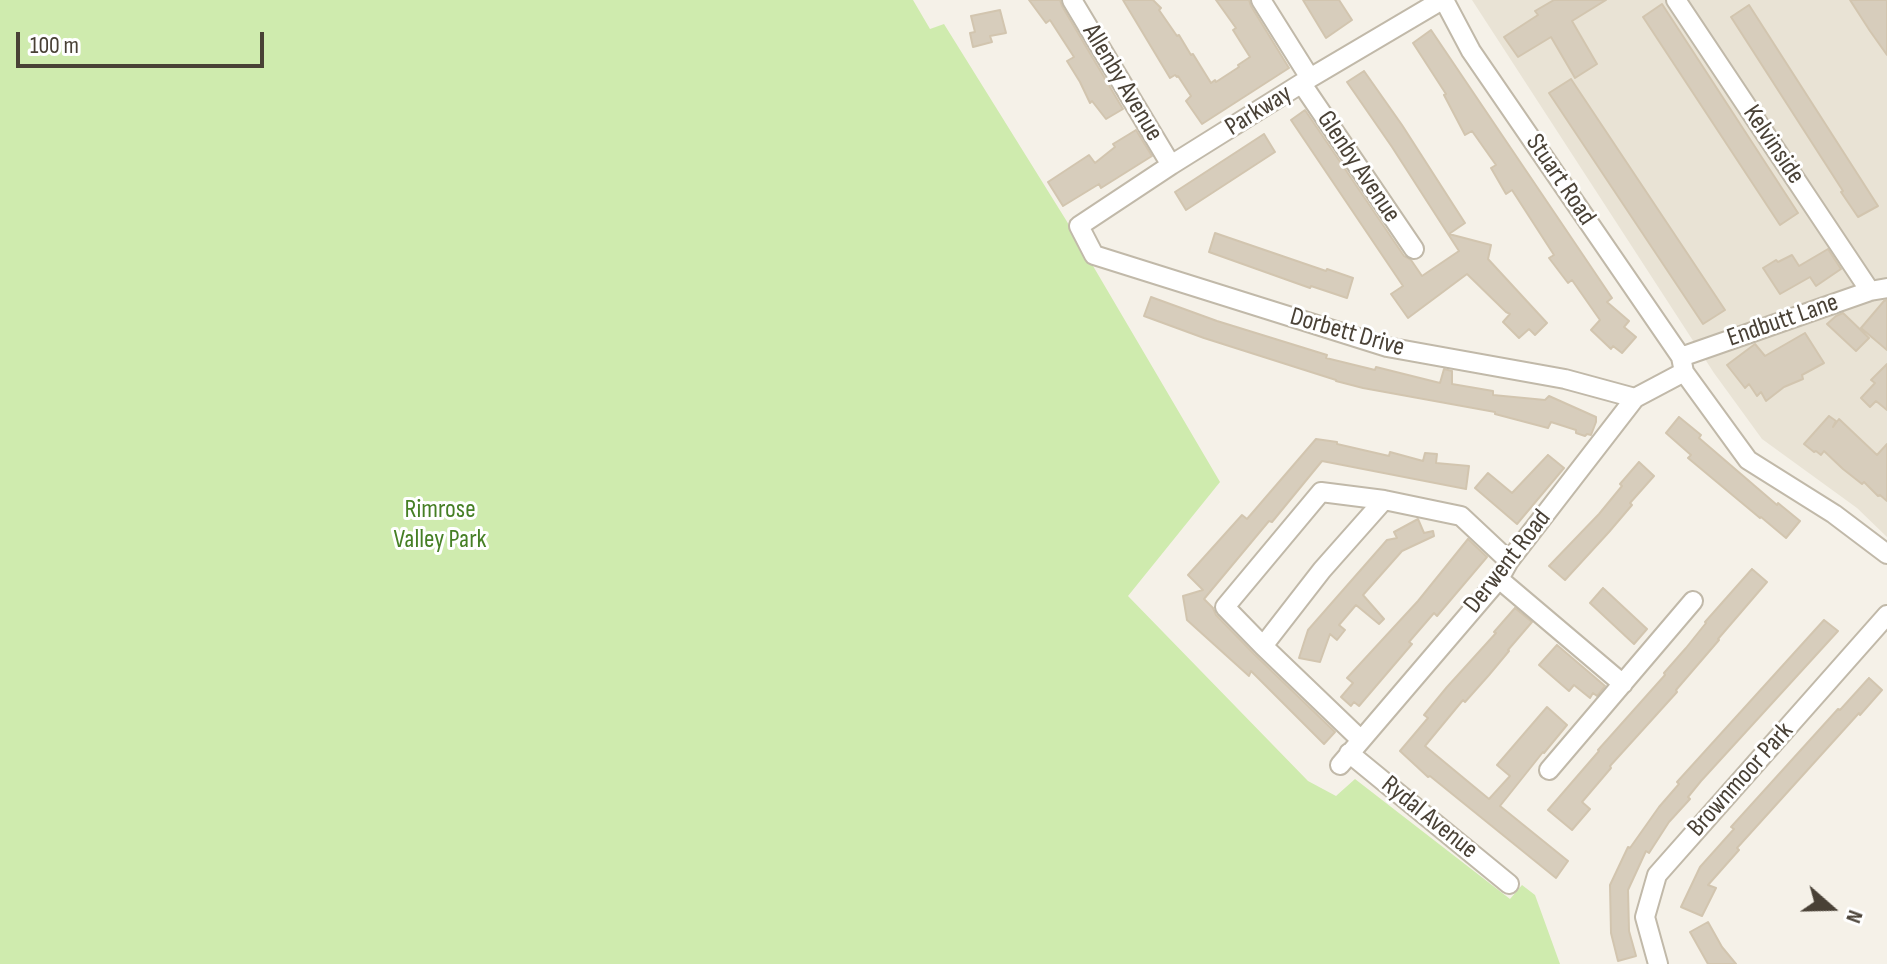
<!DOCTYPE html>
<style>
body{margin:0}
#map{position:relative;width:1887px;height:964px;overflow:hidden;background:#f5f1e8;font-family:"Sofia Sans Condensed",sans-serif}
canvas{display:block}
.north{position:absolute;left:1791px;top:868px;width:80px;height:80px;-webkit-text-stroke:6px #fff;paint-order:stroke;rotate:110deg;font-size:22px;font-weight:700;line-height:32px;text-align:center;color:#494136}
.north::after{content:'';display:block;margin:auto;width:28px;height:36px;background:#494136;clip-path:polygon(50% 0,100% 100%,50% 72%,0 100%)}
.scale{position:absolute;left:16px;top:32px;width:248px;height:36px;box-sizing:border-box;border:4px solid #494136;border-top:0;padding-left:10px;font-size:24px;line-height:28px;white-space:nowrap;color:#494136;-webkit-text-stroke:6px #fff;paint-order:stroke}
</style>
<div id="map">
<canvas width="1887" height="964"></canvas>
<div class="north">N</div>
<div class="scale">100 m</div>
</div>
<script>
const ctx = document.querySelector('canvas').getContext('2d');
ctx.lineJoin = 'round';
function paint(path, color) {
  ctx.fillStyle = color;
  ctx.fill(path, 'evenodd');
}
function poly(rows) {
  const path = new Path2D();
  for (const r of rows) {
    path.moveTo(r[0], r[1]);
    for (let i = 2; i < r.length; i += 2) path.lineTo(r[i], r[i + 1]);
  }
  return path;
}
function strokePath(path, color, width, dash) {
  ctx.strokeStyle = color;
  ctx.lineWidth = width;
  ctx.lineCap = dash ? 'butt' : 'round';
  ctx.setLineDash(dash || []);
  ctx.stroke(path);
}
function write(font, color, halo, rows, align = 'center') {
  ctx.font = font + ' "Sofia Sans Condensed",sans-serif';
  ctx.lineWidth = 6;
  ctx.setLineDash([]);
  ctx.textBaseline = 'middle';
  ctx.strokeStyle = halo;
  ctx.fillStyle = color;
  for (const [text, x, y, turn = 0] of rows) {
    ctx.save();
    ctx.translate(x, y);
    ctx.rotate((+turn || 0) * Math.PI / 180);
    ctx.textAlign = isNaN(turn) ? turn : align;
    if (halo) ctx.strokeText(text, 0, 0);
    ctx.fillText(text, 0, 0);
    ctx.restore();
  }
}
paint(poly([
 [1472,0,1887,0,1887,537,1857,508,1762,439,1714,373]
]), '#e9e3d5');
paint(poly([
 [0,0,913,0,930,29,944,24,1066,220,1220,482,1128,596,1308,781,1336,796,1355,779,1510,899,1522,885,1535,895,1560,964,0,964]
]), '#cfebae');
const building = poly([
 [1029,0,1060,0,1062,6,1123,109,1106,119,1092,101,1090,103,1080,82,1067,61,1074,57,1050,20,1046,23,1029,0],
 [1123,0,1153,0,1161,8,1159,10,1177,36,1179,35,1191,55,1193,54,1211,83,1215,80,1216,82,1239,67,1238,65,1250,57,1233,30,1236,28,1216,0,1249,0,1251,6,1289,68,1202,124,1186,101,1191,96,1178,76,1177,77,1175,75,1170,78,1123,0],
 [1303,0,1339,0,1352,20,1326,38,1303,0],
 [1554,0,1606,0,1572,21,1597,64,1575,78,1551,37,1518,57,1504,37,1538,15,1535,11,1554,0],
 [1850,0,1887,0,1887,55,1870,31,1850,0],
 [1662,4,1798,213,1780,225,1643,17,1662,4],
 [1749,5,1878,206,1858,217,1841,192,1843,191,1731,17,1749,5],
 [1000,10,1006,33,990,36,992,42,973,47,970,33,975,32,971,16,1000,10],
 [1431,30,1612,298,1607,302,1629,321,1624,327,1636,337,1622,353,1613,346,1611,349,1591,330,1600,320,1572,280,1568,283,1549,258,1554,255,1512,190,1506,194,1491,168,1496,165,1472,131,1465,135,1444,95,1446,94,1413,43,1431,30],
 [1364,71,1402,125,1465,223,1449,234,1491,245,1488,259,1547,323,1535,335,1529,329,1519,338,1503,322,1510,314,1506,312,1467,274,1408,318,1391,294,1403,286,1291,120,1305,110,1404,256,1411,260,1422,276,1459,251,1392,147,1347,82,1364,71],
 [1571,79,1725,310,1703,324,1549,93,1571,79],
 [1136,130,1152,156,1101,188,1099,184,1063,206,1048,182,1089,155,1095,163,1115,147,1113,144,1136,130],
 [1264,134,1275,152,1186,210,1175,192,1264,134],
 [1215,233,1326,271,1327,269,1353,278,1347,298,1311,286,1310,288,1209,252,1215,233],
 [1828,249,1841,269,1816,286,1810,277,1780,294,1763,268,1776,260,1778,262,1792,255,1799,266,1828,249],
 [1151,297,1217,321,1327,355,1326,358,1375,370,1376,367,1440,383,1444,369,1452,371,1452,384,1493,391,1493,395,1545,400,1549,396,1596,417,1596,422,1591,435,1587,434,1585,436,1576,433,1576,430,1551,422,1548,428,1495,414,1495,412,1363,388,1336,381,1336,380,1204,338,1144,316,1151,297],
 [1887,300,1887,350,1861,328,1884,301,1887,300],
 [1843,313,1869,338,1856,351,1827,324,1836,316,1843,313],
 [1805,333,1824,363,1802,375,1803,379,1784,387,1766,401,1761,392,1757,396,1749,384,1745,388,1727,365,1755,344,1765,356,1805,333],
 [1887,364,1887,410,1876,401,1870,407,1861,398,1875,383,1871,380,1887,364],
 [1829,416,1836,421,1833,427,1839,419,1877,455,1887,444,1887,501,1880,495,1878,496,1864,482,1862,484,1843,469,1824,451,1821,455,1816,451,1814,452,1804,444,1829,416],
 [1679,417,1701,435,1699,438,1777,505,1778,503,1800,521,1786,538,1761,517,1760,518,1688,458,1691,455,1666,433,1679,417],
 [1316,439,1337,442,1337,444,1389,456,1390,452,1423,461,1425,453,1437,454,1436,463,1469,466,1466,489,1322,461,1272,522,1269,521,1204,599,1213,608,1216,615,1254,654,1335,732,1324,744,1251,671,1249,676,1187,620,1183,596,1203,590,1188,575,1242,515,1247,519,1316,439],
 [1548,455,1564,468,1517,524,1475,488,1488,473,1512,493,1548,455],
 [1639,462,1654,476,1630,503,1632,505,1609,532,1565,580,1549,566,1599,514,1622,486,1620,484,1639,462],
 [1418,519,1424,533,1433,531,1434,536,1402,551,1363,595,1384,619,1379,624,1356,605,1339,625,1345,630,1337,640,1330,634,1320,662,1299,658,1308,630,1387,540,1397,538,1394,532,1418,519],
 [1468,539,1487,557,1437,616,1434,613,1409,642,1412,644,1359,706,1354,702,1351,706,1341,697,1353,683,1347,678,1418,601,1468,539],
 [1752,569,1767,582,1718,639,1719,640,1676,690,1677,692,1610,766,1611,768,1582,802,1590,809,1572,830,1548,810,1599,751,1598,750,1607,740,1665,675,1664,673,1686,648,1706,623,1705,622,1752,569],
 [1603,588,1647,629,1634,644,1590,603,1603,588],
 [1515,608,1532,622,1508,650,1509,651,1489,675,1465,702,1463,700,1425,746,1489,799,1510,776,1497,765,1547,707,1567,725,1544,753,1543,752,1500,806,1568,861,1556,878,1430,776,1428,777,1400,751,1428,718,1424,715,1447,687,1496,633,1494,632,1515,608],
 [1824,620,1838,631,1701,781,1688,797,1690,799,1669,822,1649,853,1646,851,1628,890,1629,931,1636,956,1618,961,1611,933,1610,885,1628,847,1630,848,1659,807,1679,784,1677,782,1824,620],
 [1557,645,1605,686,1597,696,1593,693,1590,698,1574,685,1569,691,1539,665,1557,645],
 [1869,678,1882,690,1860,715,1859,713,1737,848,1739,850,1708,885,1716,888,1702,916,1681,907,1700,867,1734,829,1731,827,1838,709,1840,710,1869,678],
 [1708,922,1722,947,1736,964,1708,964,1690,932,1708,922]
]);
paint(building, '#d7cdbc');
strokePath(building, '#d2c5af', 2);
const minor = poly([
 [1072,0,1171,165],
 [1261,0,1310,78],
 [1442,0,1310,78,1171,165,1079,226,1094,255,1387,347,1565,379,1635,398],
 [1444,0,1471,51,1681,357,1684,372,1748,460,1834,514,1887,554],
 [1676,0,1870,291],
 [1302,84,1414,249],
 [1681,357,1870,291,1887,288],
 [1499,579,1623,684],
 [1263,646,1322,570,1384,500],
 [1361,740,1263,646,1225,607,1321,492,1384,500,1461,516,1509,561],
 [1349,753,1509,884],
 [1340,765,1499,579,1509,561,1635,398,1684,372],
 [1549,770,1693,601],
 [1658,964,1645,917,1657,875,1887,615]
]);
strokePath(minor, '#c1b9a9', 22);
strokePath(minor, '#fff', 18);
write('26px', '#494136', '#fff', [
 ["Allenby Avenue",1122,83,59],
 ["Parkway",1259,111,-32],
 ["Kelvinside",1773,145,56],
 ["Glenby Avenue",1358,167,56],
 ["Stuart Road",1560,180,56],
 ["Endbutt Lane",1783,321,-19],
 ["Dorbett Drive",1347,333,16],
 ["Derwent Road",1508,562,-52],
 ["Brownmoor Park",1741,780,-48],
 ["Rydal Avenue",1429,818,39]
]);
write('26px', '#467f25', '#fff', [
 ["Rimrose",440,510],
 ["Valley Park",440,540]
]);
</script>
